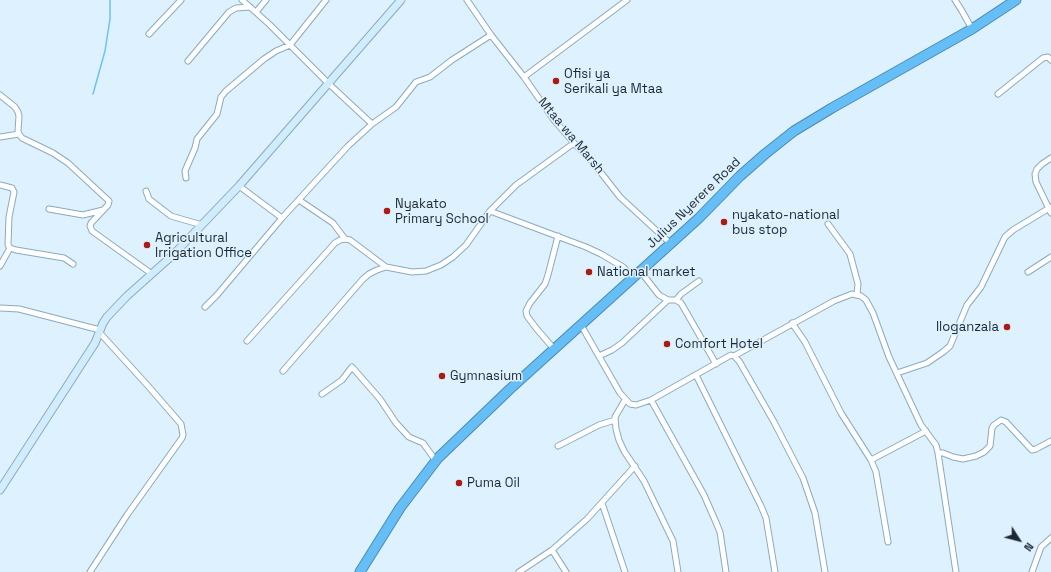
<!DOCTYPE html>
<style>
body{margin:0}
#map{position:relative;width:1051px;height:572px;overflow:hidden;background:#def1ff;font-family:"Space Grotesk",sans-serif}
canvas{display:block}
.north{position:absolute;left:999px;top:520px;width:40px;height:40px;-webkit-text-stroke:3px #def1ff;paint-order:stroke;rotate:126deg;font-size:11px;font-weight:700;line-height:16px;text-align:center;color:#1c2931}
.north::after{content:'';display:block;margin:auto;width:14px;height:18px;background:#1c2931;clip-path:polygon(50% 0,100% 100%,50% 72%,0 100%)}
</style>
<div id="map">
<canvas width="1051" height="572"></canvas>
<div class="north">N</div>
</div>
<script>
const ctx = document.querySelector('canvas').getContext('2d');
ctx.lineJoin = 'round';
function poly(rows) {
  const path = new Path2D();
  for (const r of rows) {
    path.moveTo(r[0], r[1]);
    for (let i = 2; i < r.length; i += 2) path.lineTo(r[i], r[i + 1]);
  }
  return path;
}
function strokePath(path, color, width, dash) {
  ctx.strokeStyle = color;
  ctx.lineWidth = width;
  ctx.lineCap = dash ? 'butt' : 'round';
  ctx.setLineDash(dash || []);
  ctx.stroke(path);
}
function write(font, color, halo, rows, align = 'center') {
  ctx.font = font + ' "Space Grotesk",sans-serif';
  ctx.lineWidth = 3;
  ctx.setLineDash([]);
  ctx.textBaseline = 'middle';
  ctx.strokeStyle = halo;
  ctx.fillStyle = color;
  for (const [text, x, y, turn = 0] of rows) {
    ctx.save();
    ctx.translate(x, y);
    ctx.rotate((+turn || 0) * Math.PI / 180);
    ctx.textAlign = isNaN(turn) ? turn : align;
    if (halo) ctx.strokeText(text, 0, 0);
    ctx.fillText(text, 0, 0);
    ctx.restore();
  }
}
strokePath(poly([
 [93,94,105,51,110,19,110,0]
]), '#6ec2f9', 1.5);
const street = poly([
 [242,0,269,24,328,83,372,124],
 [467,0,491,35,524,77,554,120,574,143,591,160,620,197,671,244],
 [955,0,962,11,972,29],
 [256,12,266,0],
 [149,34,181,0],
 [188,61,229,12,236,8,250,7],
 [524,77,627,0],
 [998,94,1043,58,1048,57,1051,60],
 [0,95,15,107,18,112,19,116,18,131,19,134,22,138,53,153,68,163,109,201,108,205,91,223,90,226,92,231,152,274],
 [0,137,19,134],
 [1051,158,1042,164,1037,169,1035,174,1036,182,1051,213],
 [186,178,185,171,195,148,197,139,217,114,221,97,226,91,264,59,276,51,290,45,326,0],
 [0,185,12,188,14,192,9,217,8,245,10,248,16,250,64,258,73,264],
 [146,191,149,199,171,216,202,225],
 [299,200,333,223,345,239],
 [49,209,83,215,103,210],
 [490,211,586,247,601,254,623,267,628,272,632,279],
 [282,218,348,146,372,124,396,107,416,82,430,77,452,60,491,35],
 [828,224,850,254,858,284,857,294],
 [0,266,10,248],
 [641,272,659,295,668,300,676,300,681,303,716,364],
 [1028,272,1051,257],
 [676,300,681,294,699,281],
 [205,307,217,295,282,218,239,186],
 [0,308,19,309,100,330],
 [792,323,805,342,841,413,871,460,876,472,888,542],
 [581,325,620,393,630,404,636,405,651,400,731,355,734,356,739,361,774,422,803,478,815,513,825,572],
 [247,341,335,243,340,240,345,239,350,240,386,267],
 [554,349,536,328,527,316,526,311,530,303,545,284,548,275,558,236],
 [599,356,612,350,622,343,668,300],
 [734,356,834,301,852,294,861,296,866,300,873,313,889,357,921,425,936,445,938,453,956,572],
 [283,371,363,279,369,274,377,270,386,267,412,272,426,271,441,265,453,257,466,245,490,211,516,185,574,143],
 [897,373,927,363,943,352,950,346,967,305,981,287,1005,237,1013,230,1051,207],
 [696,375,761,506,766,518,775,572],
 [322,394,342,380,352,367,380,399,396,423,409,437,423,443,436,461],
 [625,400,615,417,616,429,619,440,624,451,644,481,673,541,678,572],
 [651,400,704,495,715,520,720,532,726,572],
 [558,446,599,425,615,420],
 [938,453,943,453,953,457,963,459,976,456,984,452,990,446,992,428,994,425,1001,420,1006,422,1032,450,1036,449,1051,441],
 [871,460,926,431],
 [602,503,625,572],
 [552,550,566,572],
 [90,572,127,515,182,438,183,435,181,424,149,387,100,333],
 [519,572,552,550,587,519,635,466],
 [1032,572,1041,547,1051,538]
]);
const secondary = poly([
 [0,490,95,343,103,323,107,317,127,296,173,255,239,186,401,0]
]);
const highway = poly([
 [360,572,400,508,422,479,438,458,510,389,699,218,740,176,765,154,794,131,832,108,972,29,1016,0]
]);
strokePath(street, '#8baabf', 7);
strokePath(secondary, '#8baabf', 9);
strokePath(highway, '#4c8ab2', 11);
strokePath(street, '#fff', 5);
strokePath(secondary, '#d1ecfd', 7);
strokePath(highway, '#66bef7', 9);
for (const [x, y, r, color] of [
 [556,81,4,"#ab1a14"],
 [387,211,4,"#ab1a14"],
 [724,222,4,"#ab1a14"],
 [147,245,4,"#ab1a14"],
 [589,272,4,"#ab1a14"],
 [1007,327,4,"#ab1a14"],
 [667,344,4,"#ab1a14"],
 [442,376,4,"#ab1a14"],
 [459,483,4,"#ab1a14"]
]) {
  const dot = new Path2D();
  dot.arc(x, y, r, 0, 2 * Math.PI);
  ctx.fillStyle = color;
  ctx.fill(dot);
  strokePath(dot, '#def1ff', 1.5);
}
write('13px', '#1c2931', '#def1ff', [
 ["Ofisi ya",564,74],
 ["Serikali ya Mtaa",564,89],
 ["Nyakato",395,204],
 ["Primary School",395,219],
 ["nyakato-national",732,215],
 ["bus stop",732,230],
 ["Agricultural",155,238],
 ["Irrigation Office",155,253],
 ["National market",597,272],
 ["Iloganzala",999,327,"right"],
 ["Comfort Hotel",675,344],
 ["Gymnasium",450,376],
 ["Puma Oil",467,483]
], 'left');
write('13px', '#1c2931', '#def1ff', [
 ["Mtaa wa Marsh",571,136,50],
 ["Julius Nyerere Road",694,203,-44]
]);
</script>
